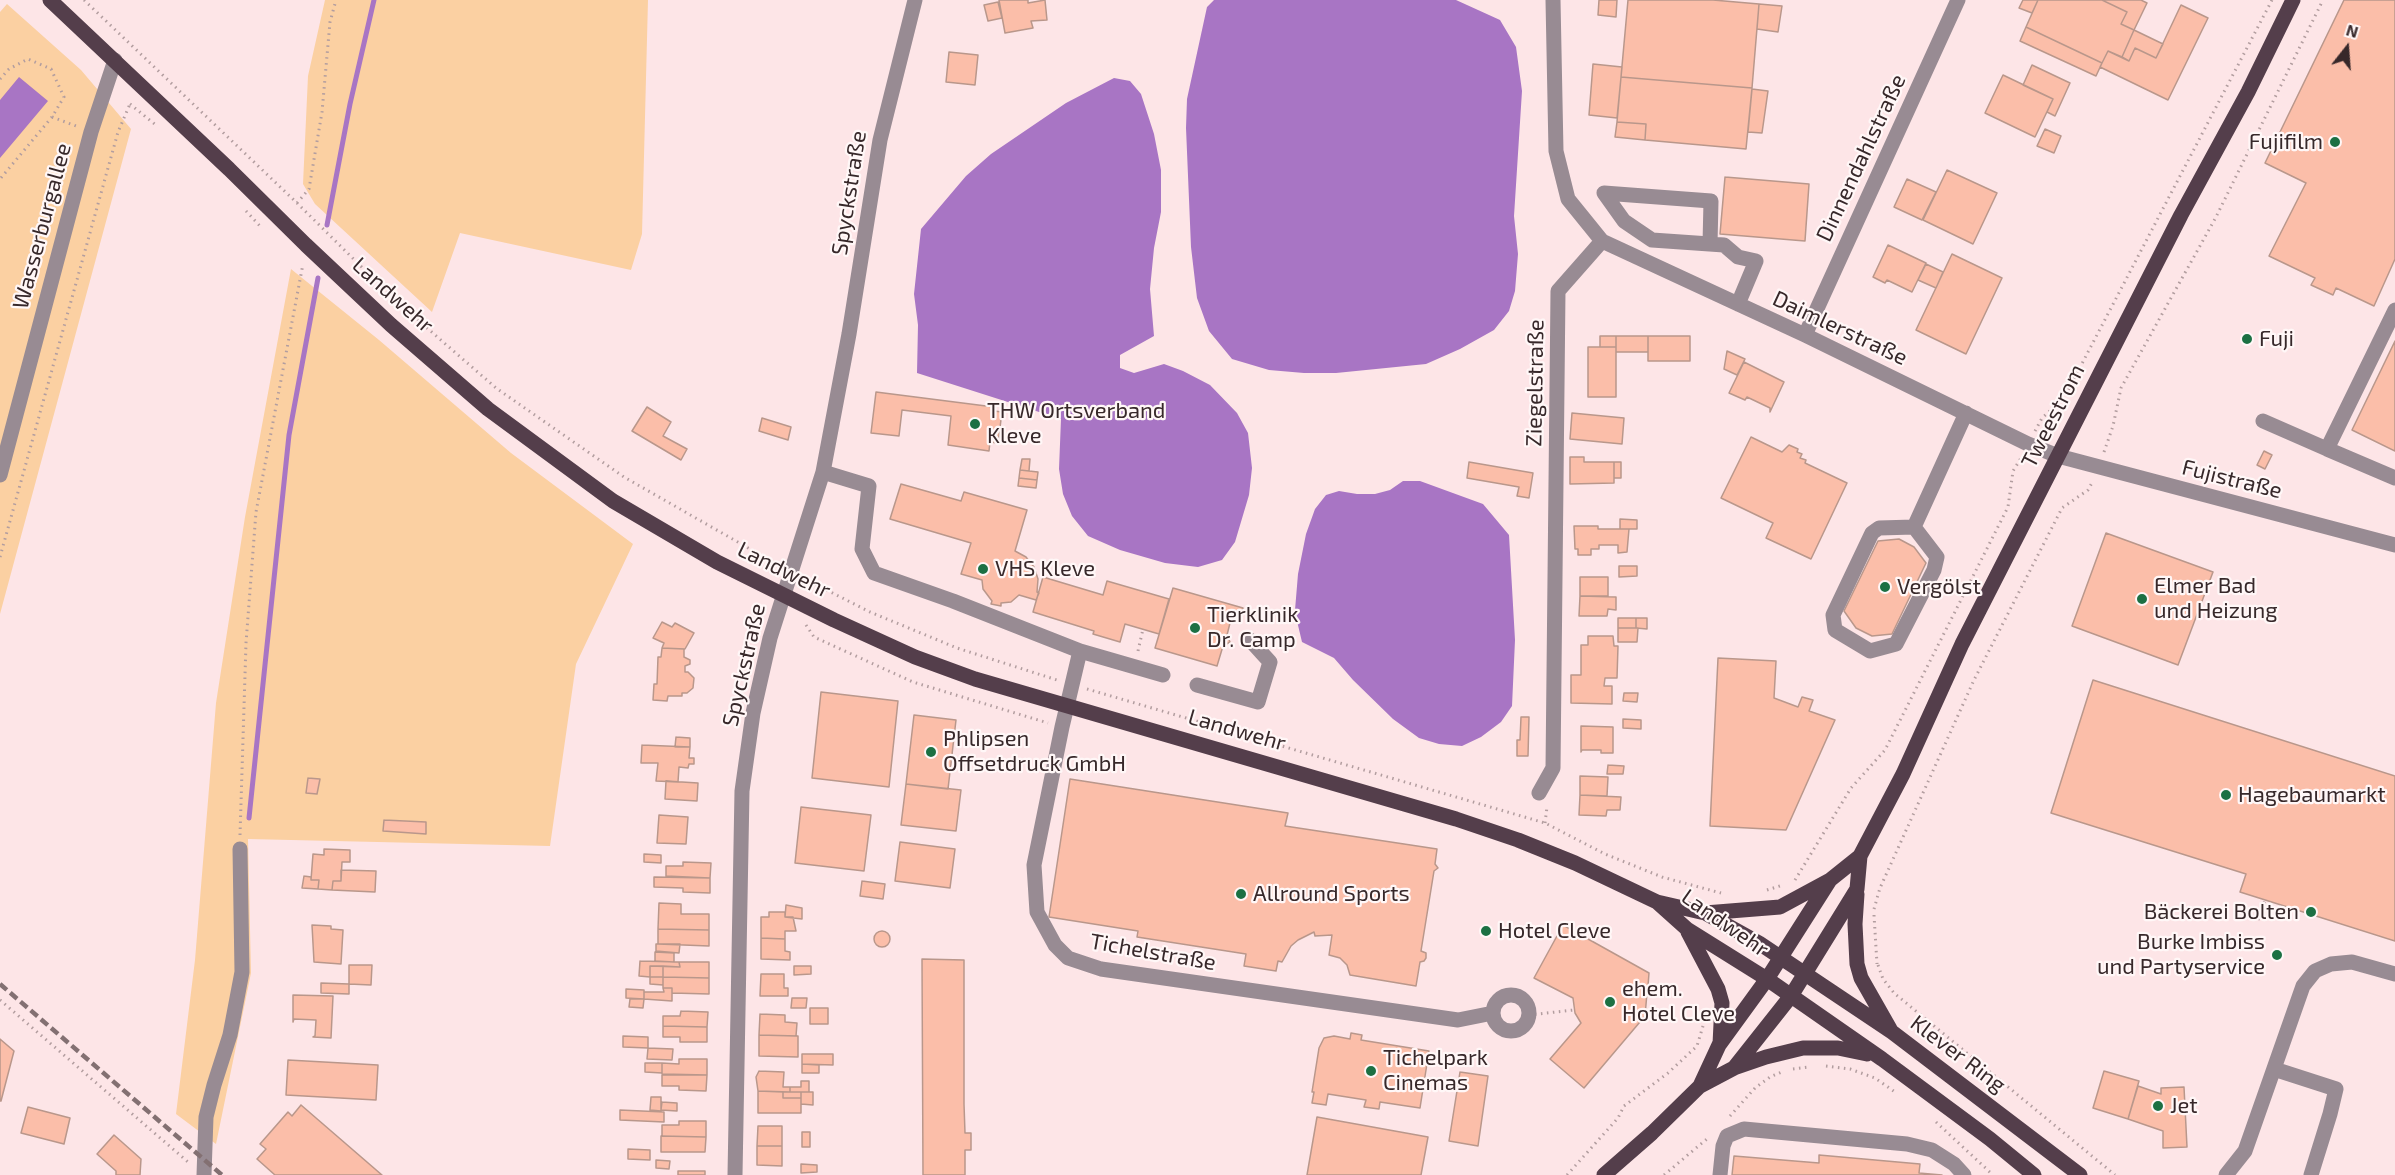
<!DOCTYPE html>
<meta charset="utf-8">
<style>
body{margin:0}
#map{position:relative;width:2395px;height:1175px;overflow:hidden;background:#fde5e7;font-family:"Exo 2",sans-serif}
canvas{display:block}
.north{position:absolute;left:2317px;top:18px;width:60px;height:60px;-webkit-text-stroke:4px #fff7f7;paint-order:stroke;rotate:17deg;font-size:16px;font-weight:700;line-height:24px;text-align:center;color:#37282a}
.north::after{content:'';display:block;margin:auto;width:21px;height:27px;background:#37282a;clip-path:polygon(50% 0,100% 100%,50% 72%,0 100%)}
</style>
<div id="map">
<canvas width="2395" height="1175"></canvas>
<div class="north">N</div>
</div>
<script>
const ctx = document.querySelector('canvas').getContext('2d');
ctx.lineJoin = 'round';
function paint(path, color) {
  ctx.fillStyle = color;
  ctx.fill(path, 'evenodd');
}
function poly(rows) {
  const path = new Path2D();
  for (const r of rows) {
    if (r.length === 3) {
      path.moveTo(r[0] + r[2], r[1]);
      path.arc(r[0], r[1], r[2], 0, 2 * Math.PI);
      continue;
    }
    path.moveTo(r[0], r[1]);
    for (let i = 2; i < r.length; i += 2) path.lineTo(r[i], r[i + 1]);
  }
  return path;
}
function strokePath(path, color, width, dash) {
  ctx.strokeStyle = color;
  ctx.lineWidth = width;
  ctx.lineCap = dash ? 'butt' : 'round';
  ctx.setLineDash(dash || []);
  ctx.stroke(path);
}
function write(font, color, halo, rows, align = 'center') {
  ctx.font = font + ' "Exo 2",sans-serif';
  ctx.lineWidth = 4.5;
  ctx.setLineDash([]);
  ctx.textBaseline = 'middle';
  ctx.strokeStyle = halo;
  ctx.fillStyle = color;
  for (const [text, x, y, turn = 0] of rows) {
    ctx.save();
    ctx.translate(x, y);
    ctx.rotate((+turn || 0) * Math.PI / 180);
    ctx.textAlign = isNaN(turn) ? turn : align;
    if (halo) ctx.strokeText(text, 0, 0);
    ctx.fillText(text, 0, 0);
    ctx.restore();
  }
}
paint(poly([
 [325,0,648,0,642,234,631,270,460,233,432,312,315,204,303,184,308,76],
 [7,4,81,70,131,129,0,614,0,12],
 [291,269,379,340,511,453,633,544,576,664,550,846,248,839,251,973,216,1144,176,1114,195,960,216,703,245,517]
]), '#fbd0a2');
paint(poly([
 [1214,0,1456,0,1500,20,1516,47,1522,91,1514,216,1518,254,1515,291,1509,311,1494,330,1460,349,1426,364,1336,373,1304,373,1269,370,1232,359,1209,331,1197,298,1191,247,1186,128,1187,99,1207,7],
 [19,77,48,101,0,158,0,100],
 [1114,78,1130,81,1141,94,1154,134,1161,170,1161,212,1154,248,1150,289,1154,336,1120,355,1120,368,1134,373,1164,364,1183,371,1210,385,1237,413,1248,433,1252,468,1249,495,1235,542,1222,560,1198,567,1165,563,1120,550,1088,536,1072,516,1063,494,1059,469,1061,419,917,373,918,325,914,294,921,229,966,176,991,154,1066,103],
 [1403,481,1420,481,1483,504,1509,535,1515,640,1512,706,1501,722,1481,737,1462,746,1439,744,1419,738,1393,719,1353,680,1334,658,1302,642,1297,621,1295,610,1298,574,1306,534,1315,509,1326,495,1339,491,1357,494,1375,494,1390,490]
]), '#a875c4');
strokePath(poly([
 [327,225,350,104,374,0],
 [249,818,289,435,318,278]
]), '#a875c4', 5);
const building = poly([
 [999,0,1028,0,1028,3,1045,0,1047,20,1031,21,1033,28,1005,33,999,0],
 [1599,0,1617,0,1616,17,1598,15,1599,0],
 [1628,0,1713,0,1759,4,1752,88,1621,77,1628,0],
 [2023,0,2038,0,2032,13,2019,8,2023,0],
 [2038,0,2102,0,2127,12,2121,24,2134,30,2122,57,2108,51,2102,63,2026,27,2038,0],
 [2102,0,2141,0,2147,3,2134,30,2121,24,2127,12,2102,0],
 [2344,0,2395,0,2395,259,2374,306,2336,288,2333,295,2311,285,2315,278,2269,256,2306,183,2265,163,2344,0],
 [998,2,1002,18,988,21,984,5,998,2],
 [1759,4,1782,6,1778,32,1757,29,1759,4],
 [2181,5,2208,18,2168,100,2100,67,2108,51,2129,61,2135,48,2156,58,2181,5],
 [2026,27,2102,63,2096,76,2020,41,2026,27],
 [2134,30,2163,44,2156,58,2135,48,2129,61,2122,57,2134,30],
 [949,52,978,55,975,85,946,82,949,52],
 [1593,64,1622,67,1617,118,1589,115,1593,64],
 [2032,65,2070,83,2055,116,2047,112,2053,99,2023,85,2032,65],
 [2003,75,2053,99,2035,137,1985,113,2003,75],
 [1621,77,1752,88,1746,149,1645,140,1646,124,1617,122,1621,77],
 [1752,89,1768,91,1762,133,1748,132,1752,89],
 [1617,122,1646,124,1645,140,1615,137,1617,122],
 [2045,129,2061,136,2054,153,2037,146,2045,129],
 [1947,170,1997,193,1973,244,1923,220,1947,170],
 [1725,177,1809,184,1805,241,1720,234,1725,177],
 [1907,179,1936,192,1922,220,1894,207,1907,179],
 [1888,245,1926,263,1912,292,1887,280,1885,283,1873,277,1888,245],
 [1952,254,2002,278,1966,354,1916,330,1952,254],
 [1926,264,1943,272,1936,288,1918,280,1926,264],
 [1600,336,1616,336,1616,347,1600,347,1600,336],
 [1616,336,1648,336,1648,352,1616,352,1616,336],
 [1648,336,1690,336,1690,361,1648,361,1648,336],
 [2395,341,2395,451,2352,430,2395,341],
 [1588,347,1616,347,1616,397,1588,397,1588,347],
 [1727,351,1745,359,1737,375,1724,369,1727,351],
 [1744,362,1784,382,1770,412,1770,408,1747,397,1745,400,1729,393,1744,362],
 [876,392,994,407,994,411,1002,412,998,443,990,442,989,451,948,445,951,416,902,410,899,436,871,433,876,392],
 [647,407,671,422,663,436,687,449,681,460,632,431,647,407],
 [1572,413,1624,418,1622,444,1570,439,1572,413],
 [762,418,791,427,788,440,759,431,762,418],
 [1751,437,1782,452,1789,445,1798,449,1797,452,1802,454,1800,458,1806,460,1805,463,1847,483,1811,559,1766,538,1773,523,1721,498,1751,437],
 [2264,451,2272,455,2265,469,2257,465,2264,451],
 [1570,457,1584,457,1584,462,1614,462,1614,483,1570,484,1570,457],
 [1022,459,1030,459,1029,471,1020,470,1022,459],
 [1469,462,1533,473,1529,498,1517,496,1519,487,1467,478,1469,462],
 [1614,462,1621,462,1621,478,1614,478,1614,462],
 [1020,470,1038,472,1037,480,1019,478,1020,470],
 [1019,478,1037,480,1036,488,1018,486,1019,478],
 [901,484,961,501,964,492,1027,510,1015,551,1026,557,1034,567,1038,579,1037,592,1039,593,1036,600,1019,595,1011,602,1001,603,1001,606,991,604,992,601,983,589,982,580,961,574,971,543,890,519,901,484],
 [1620,519,1637,520,1637,529,1620,529,1620,519],
 [1574,526,1598,526,1598,529,1629,529,1627,552,1618,553,1618,545,1599,545,1599,549,1591,549,1591,555,1578,555,1578,549,1575,549,1574,526],
 [2106,533,2213,572,2178,665,2072,626,2106,533],
 [1899,539,1914,547,1926,563,1892,634,1872,636,1856,628,1844,611,1878,541,1899,539],
 [1619,566,1637,566,1637,576,1619,577,1619,566],
 [1043,577,1103,595,1107,581,1169,599,1159,634,1125,624,1120,642,1093,634,1094,631,1033,612,1043,577],
 [1580,577,1608,577,1608,596,1580,596,1580,577],
 [1173,588,1243,608,1239,622,1231,619,1227,635,1230,642,1223,646,1217,666,1155,648,1173,588],
 [1580,596,1616,597,1616,610,1608,609,1607,616,1579,616,1580,596],
 [1618,618,1636,618,1636,628,1618,628,1618,618],
 [1636,618,1647,618,1647,629,1636,628,1636,618],
 [662,622,672,627,675,623,694,633,685,649,662,648,664,643,653,638,662,622],
 [1618,628,1638,628,1637,642,1618,642,1618,628],
 [1588,636,1613,636,1614,646,1618,646,1617,678,1605,678,1604,686,1612,686,1612,704,1571,703,1571,675,1581,675,1581,645,1588,645,1588,636],
 [662,648,684,649,684,657,690,660,690,664,685,666,685,672,688,672,694,678,693,688,687,693,682,693,682,696,668,696,667,701,653,700,654,684,657,684,658,657,661,657,662,648],
 [1718,658,1776,661,1774,698,1798,707,1802,697,1813,700,1809,711,1835,720,1786,830,1710,826,1718,658],
 [2093,680,2395,776,2395,941,2240,892,2246,874,2051,813,2093,680],
 [821,692,898,701,889,787,812,778,821,692],
 [1624,693,1638,693,1637,702,1623,701,1624,693],
 [914,715,956,720,948,789,906,784,914,715],
 [1521,717,1529,717,1528,756,1517,756,1517,740,1520,740,1521,717],
 [1623,719,1641,720,1641,729,1623,728,1623,719],
 [1581,726,1613,727,1613,753,1601,753,1601,750,1582,750,1581,752,1581,726],
 [676,737,690,738,690,747,675,747,676,737],
 [642,745,690,747,689,758,694,758,694,764,689,764,688,768,679,767,678,782,656,781,658,763,641,763,642,745],
 [1608,765,1624,766,1623,774,1607,774,1608,765],
 [1580,776,1608,777,1607,796,1580,795,1580,776],
 [308,778,320,779,317,794,306,793,308,778],
 [1070,779,1288,813,1285,826,1437,849,1435,864,1438,868,1434,871,1421,951,1426,953,1426,958,1424,961,1420,962,1416,986,1350,975,1347,965,1340,958,1329,955,1332,935,1315,936,1314,932,1298,940,1291,946,1282,962,1278,961,1276,971,1244,966,1246,954,1137,937,1138,931,1049,917,1070,779],
 [666,781,698,783,697,801,665,799,666,781],
 [906,784,961,790,956,831,901,825,906,784],
 [1580,795,1621,797,1620,810,1607,810,1606,816,1579,815,1580,795],
 [801,807,871,815,864,871,795,863,801,807],
 [659,815,688,817,686,844,657,843,659,815],
 [384,820,426,822,426,834,383,831,384,820],
 [900,842,955,849,950,888,895,881,900,842],
 [324,849,350,850,350,862,342,862,341,881,333,881,332,890,318,889,319,880,311,880,313,854,324,855,324,849],
 [644,854,661,855,661,863,644,862,644,854],
 [683,862,711,863,710,878,666,876,666,866,683,866,683,862],
 [341,870,376,871,375,892,332,890,333,881,341,881,341,870],
 [304,876,311,877,311,880,319,880,318,889,302,888,304,876],
 [654,877,710,878,710,893,683,892,683,888,654,887,654,877],
 [862,881,885,884,883,899,860,896,862,881],
 [659,903,681,904,681,914,709,914,709,930,658,929,659,903],
 [786,905,802,908,802,919,785,917,786,905],
 [769,912,785,912,785,917,793,917,796,931,785,931,785,939,761,938,761,917,769,917,769,912],
 [312,925,331,926,331,929,343,930,341,964,314,962,312,925],
 [1563,925,1649,973,1648,986,1651,990,1647,993,1645,1016,1584,1088,1550,1059,1581,1023,1575,1013,1573,998,1534,978,1563,925],
 [658,929,709,930,709,946,658,944,658,929],
 [882,939,8],
 [761,938,785,939,785,951,790,952,790,960,761,959,761,938],
 [656,944,680,944,679,953,656,951,656,944],
 [655,952,674,953,674,962,655,961,655,952],
 [922,959,964,960,964,1104,965,1133,971,1133,971,1150,965,1150,965,1175,923,1175,922,959],
 [640,961,679,962,680,967,650,966,650,977,639,976,640,961],
 [679,962,709,962,709,978,663,977,663,966,680,967,679,962],
 [349,965,372,965,371,985,349,984,349,965],
 [650,966,663,966,663,977,650,977,650,966],
 [794,966,811,966,811,974,794,975,794,966],
 [761,974,784,974,784,988,788,988,788,996,760,996,761,974],
 [650,977,663,977,663,985,650,984,650,977],
 [663,977,709,978,709,994,672,993,672,988,663,988,663,977],
 [321,983,349,984,349,994,321,993,321,983],
 [663,988,672,988,672,1001,644,999,644,992,664,992,663,988],
 [626,989,644,990,644,999,626,998,626,989],
 [293,995,333,996,331,1038,313,1037,315,1036,316,1020,294,1019,293,1022,293,995],
 [792,998,807,998,806,1008,791,1008,792,998],
 [630,999,644,999,643,1008,629,1007,630,999],
 [810,1008,828,1008,828,1024,810,1024,810,1008],
 [681,1011,708,1012,707,1027,663,1026,663,1016,680,1016,681,1011],
 [760,1014,785,1015,785,1022,797,1023,796,1036,759,1035,760,1014],
 [663,1026,707,1027,707,1042,680,1042,680,1037,663,1037,663,1026],
 [1351,1033,1362,1035,1361,1040,1429,1051,1420,1108,1380,1102,1379,1109,1364,1107,1366,1100,1328,1094,1326,1105,1312,1103,1314,1092,1312,1092,1319,1048,1324,1038,1334,1036,1350,1039,1351,1033],
 [759,1035,798,1036,798,1057,759,1056,759,1035],
 [623,1036,648,1037,648,1048,623,1047,623,1036],
 [0,1039,14,1051,1,1101,0,1101,0,1039],
 [648,1048,673,1049,672,1060,647,1059,648,1048],
 [802,1054,833,1054,833,1065,802,1064,802,1054],
 [679,1059,707,1059,707,1075,662,1074,662,1063,679,1064,679,1059],
 [288,1060,378,1065,376,1100,286,1095,288,1060],
 [645,1063,662,1063,662,1073,645,1072,645,1063],
 [802,1064,819,1065,819,1073,802,1073,802,1064],
 [759,1071,784,1072,783,1087,790,1087,790,1092,758,1091,756,1077,759,1071],
 [2104,1071,2139,1081,2128,1119,2093,1108,2104,1071],
 [1460,1072,1488,1076,1478,1146,1449,1141,1460,1072],
 [662,1075,707,1075,706,1091,679,1090,679,1086,662,1086,662,1075],
 [801,1081,809,1081,809,1092,790,1092,790,1087,801,1087,801,1081],
 [2138,1086,2161,1094,2161,1088,2184,1087,2187,1147,2163,1148,2163,1131,2128,1119,2138,1086],
 [758,1091,783,1092,783,1098,801,1098,801,1113,758,1113,758,1091],
 [783,1092,801,1092,801,1098,783,1098,783,1092],
 [801,1092,813,1092,813,1105,801,1104,801,1092],
 [651,1097,661,1097,661,1111,650,1110,651,1097],
 [662,1102,677,1103,677,1111,661,1110,662,1102],
 [301,1105,382,1175,275,1175,257,1159,266,1149,260,1144,288,1112,292,1116,301,1105],
 [28,1107,70,1118,64,1144,21,1133,28,1107],
 [620,1110,664,1112,664,1122,620,1120,620,1110],
 [1317,1117,1428,1137,1421,1175,1307,1175,1317,1117],
 [679,1121,706,1121,706,1137,662,1136,662,1125,679,1125,679,1121],
 [758,1126,782,1126,782,1146,757,1146,758,1126],
 [802,1132,810,1132,810,1147,802,1147,802,1132],
 [114,1135,141,1159,140,1175,116,1175,116,1171,97,1154,114,1135],
 [661,1136,706,1137,705,1152,661,1152,661,1136],
 [757,1146,782,1146,782,1166,757,1165,757,1146],
 [628,1149,650,1150,650,1160,628,1159,628,1149],
 [1819,1155,1920,1164,1919,1173,1942,1175,1732,1175,1734,1156,1819,1163,1819,1155],
 [656,1160,670,1161,669,1169,656,1168,656,1160],
 [801,1164,817,1165,817,1172,801,1173,801,1164],
 [678,1171,705,1171,705,1175,678,1175,678,1171]
]);
paint(building, '#fbbea9');
strokePath(building, '#b9978b', 1.5);
strokePath(poly([
 [84,0,297,203,396,301,496,388,624,477,778,565],
 [0,79,9,69,28,59,51,69,64,97,52,117,0,179],
 [130,104,157,126],
 [52,117,76,126],
 [297,203,309,189,322,112,330,22,336,0],
 [246,211,260,226],
 [2035,431,2042,418,2064,398,2272,0],
 [2104,452,2113,426,2121,388,2216,217,2323,0],
 [0,557,118,132,130,104],
 [805,579,870,612,957,648,1057,680],
 [806,625,814,637,913,682,1048,723],
 [1138,651,1143,629],
 [1087,689,1545,823,1605,854,1662,877,1721,893],
 [1545,823,1547,807],
 [240,835,246,643,256,512,303,264],
 [1795,880,1851,788,1885,750,2008,507,2013,471,2021,458],
 [1767,890,1783,885],
 [1874,909,1880,888,1974,680,2062,508,2088,490,2093,481],
 [1874,915,1877,964],
 [2258,920,2265,900],
 [1878,965,1883,979,1894,993,2115,1175],
 [0,1000,188,1162],
 [1529,1015,1574,1010],
 [1826,1066,1850,1069,1875,1078,1895,1092],
 [1793,1069,1809,1067],
 [1730,1116,1755,1088,1770,1077,1784,1071],
 [1936,1122,1993,1175],
 [1567,1175,1618,1118,1624,1106,1668,1073,1697,1046,1703,1026],
 [1664,1175,1708,1138]
]), '#b29d9f', 3, [1.5, 4.5]);
strokePath(poly([
 [1602,241,1805,335,2028,444,2058,456,2395,545],
 [1710,244,1711,201,1604,193,1624,221,1652,240,1724,245,1738,257,1756,261,1738,304],
 [1805,335,1958,0],
 [2263,421,2327,449,2395,310],
 [2327,449,2395,478],
 [823,472,869,486,862,549,874,573,953,601,1080,651,1163,675],
 [0,475,91,132,115,60],
 [1914,527,1879,528,1872,533,1833,615,1835,630,1870,651,1896,644,1934,570,1937,557,1914,527,1966,413],
 [1080,651,1062,727,1034,865,1037,912,1055,945,1068,958,1101,969,1458,1020,1493,1013],
 [1197,685,1258,702,1270,662,1250,640],
 [1539,793,1553,768,1558,291,1602,241,1568,199,1556,151,1553,0],
 [1511,1013,18],
 [2274,1069,2336,1089,2330,1114,2311,1175],
 [204,1175,206,1117,214,1085,230,1035,242,972,240,849],
 [735,1175,742,791,753,713,770,638,823,472,849,334,880,140,915,0],
 [1720,1175,1723,1146,1727,1136,1744,1129,1907,1144,1932,1150,1954,1164,1964,1175],
 [2226,1175,2245,1151,2303,986,2315,971,2331,964,2352,962,2395,974]
]), '#988b93', 15);
strokePath(poly([
 [50,0,229,169,306,245,391,325,488,409,613,501,717,562,834,620,915,657,975,679,1456,819,1518,840,1575,863,1657,902,1705,913,1759,943,1892,1032,2080,1175],
 [1857,894,1855,924,1857,964,1861,978,1890,1029],
 [1658,903,1687,929,1767,979,1882,1059,1990,1139,2034,1175],
 [1705,913,1780,907,1830,880],
 [1688,932,1718,989,1722,1003,1720,1044],
 [1734,1068,1791,996,1857,889,1860,856,1903,774,1962,644,2181,215,2248,92,2293,0],
 [1700,1086,1719,1045,1767,979,1830,880,1860,856],
 [1604,1175,1652,1133,1700,1086,1734,1068,1766,1057,1803,1048,1838,1048,1867,1054]
]), '#543e4b', 15);
strokePath(poly([
 [0,984,222,1175]
]), '#837072', 4.5, [9, 4.5]);
for (const [x, y, r, color] of [
 [2335,142,6,"#1c7043"],
 [2247,339,6,"#1c7043"],
 [975,424,6,"#1c7043"],
 [983,569,6,"#1c7043"],
 [1885,587,6,"#1c7043"],
 [2142,599,6,"#1c7043"],
 [1195,628,6,"#1c7043"],
 [931,752,6,"#1c7043"],
 [2226,795,6,"#1c7043"],
 [1241,894,6,"#1c7043"],
 [2311,912,6,"#1c7043"],
 [1486,931,6,"#1c7043"],
 [2277,955,6,"#1c7043"],
 [1610,1002,6,"#1c7043"],
 [1371,1071,6,"#1c7043"],
 [2158,1106,6,"#1c7043"]
]) {
  const dot = new Path2D();
  dot.arc(x, y, r, 0, 2 * Math.PI);
  ctx.fillStyle = color;
  ctx.fill(dot);
  strokePath(dot, '#fff7f7', 2);
}
write('22px', '#37282a', '#fff7f7', [
 ["Fujifilm",2323,142,"right"],
 ["Fuji",2259,339],
 ["THW Ortsverband",987,411],
 ["Kleve",987,436],
 ["VHS Kleve",995,569],
 ["Elmer Bad",2154,586],
 ["und Heizung",2154,611],
 ["Vergölst",1897,587],
 ["Tierklinik",1207,615],
 ["Dr. Camp",1207,640],
 ["Phlipsen",943,739],
 ["Offsetdruck GmbH",943,764],
 ["Hagebaumarkt",2238,795],
 ["Allround Sports",1253,894],
 ["Bäckerei Bolten",2299,912,"right"],
 ["Hotel Cleve",1498,931],
 ["Burke Imbiss",2265,942,"right"],
 ["und Partyservice",2265,967,"right"],
 ["ehem.",1622,989],
 ["Hotel Cleve",1622,1014],
 ["Tichelpark",1383,1058],
 ["Cinemas",1383,1083],
 ["Jet",2170,1106]
], 'left');
write('22px', '#37282a', '#fff7f7', [
 ["Dinnendahlstraße",1861,158,-65],
 ["Spyckstraße",849,193,-81],
 ["Wasserburgallee",42,226,-75],
 ["Landwehr",393,295,42],
 ["Daimlerstraße",1840,328,25],
 ["Ziegelstraße",1535,383,-89],
 ["Tweestrom",2053,416,-63],
 ["Fujistraße",2232,479,14],
 ["Landwehr",784,570,26],
 ["Spyckstraße",744,665,-77],
 ["Landwehr",1237,730,16],
 ["Landwehr",1725,923,35],
 ["Tichelstraße",1153,952,10],
 ["Klever Ring",1958,1054,37]
]);
</script>
